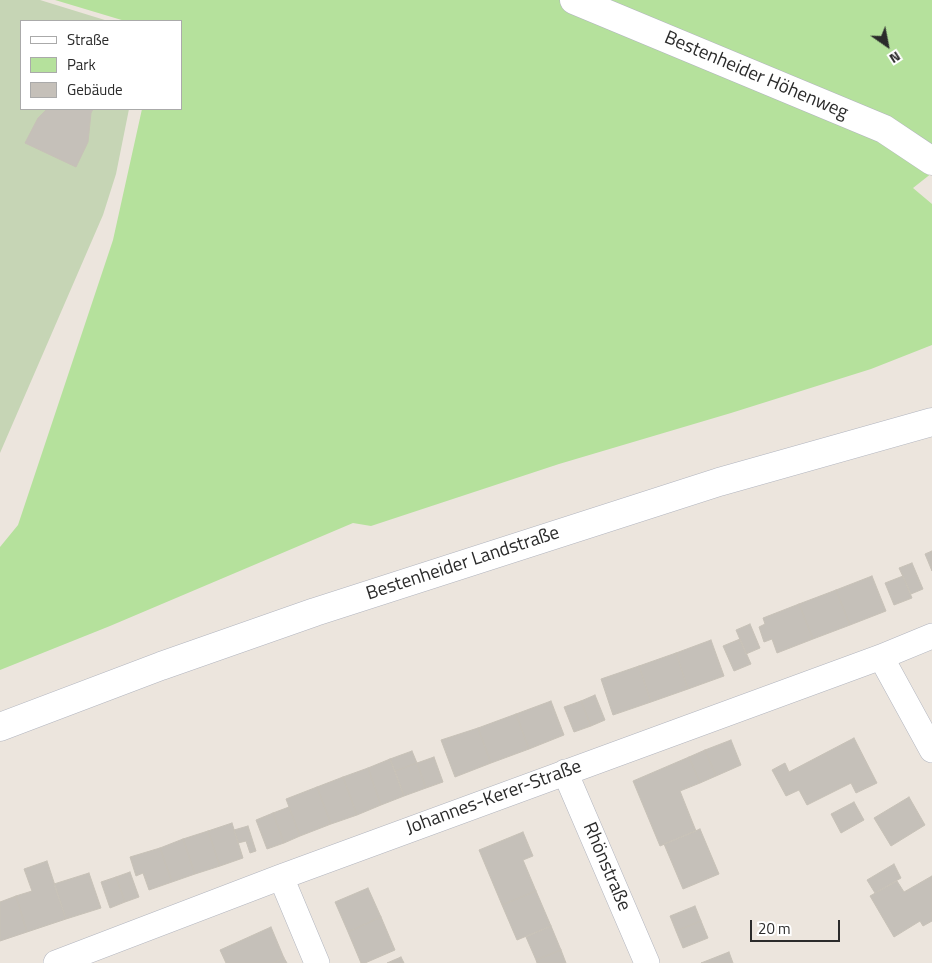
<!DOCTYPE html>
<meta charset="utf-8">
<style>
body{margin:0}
#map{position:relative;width:932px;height:963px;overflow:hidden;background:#ece5dd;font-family:"Titillium Web",sans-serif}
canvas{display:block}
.legend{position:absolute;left:20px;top:20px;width:162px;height:90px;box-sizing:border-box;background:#fff;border:1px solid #aaa;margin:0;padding:6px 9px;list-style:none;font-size:15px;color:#2b2b2b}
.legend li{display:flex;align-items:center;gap:10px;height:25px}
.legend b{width:25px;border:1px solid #aaa}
.north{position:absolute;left:862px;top:20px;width:50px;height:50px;-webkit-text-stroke:4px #fff;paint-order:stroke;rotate:147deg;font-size:14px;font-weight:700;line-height:20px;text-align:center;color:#2b2b2b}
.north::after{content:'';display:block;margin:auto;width:18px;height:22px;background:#2b2b2b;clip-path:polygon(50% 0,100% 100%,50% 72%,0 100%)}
.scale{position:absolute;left:750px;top:920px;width:90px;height:22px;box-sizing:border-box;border:2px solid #2b2b2b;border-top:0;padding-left:6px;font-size:15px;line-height:18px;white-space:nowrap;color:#2b2b2b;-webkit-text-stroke:4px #fff;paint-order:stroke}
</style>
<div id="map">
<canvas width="932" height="963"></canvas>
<ul class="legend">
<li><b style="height:6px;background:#fff"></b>Straße</li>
<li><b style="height:14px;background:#b5e19c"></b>Park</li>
<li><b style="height:14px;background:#c5c0b9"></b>Gebäude</li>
</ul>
<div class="north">N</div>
<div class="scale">20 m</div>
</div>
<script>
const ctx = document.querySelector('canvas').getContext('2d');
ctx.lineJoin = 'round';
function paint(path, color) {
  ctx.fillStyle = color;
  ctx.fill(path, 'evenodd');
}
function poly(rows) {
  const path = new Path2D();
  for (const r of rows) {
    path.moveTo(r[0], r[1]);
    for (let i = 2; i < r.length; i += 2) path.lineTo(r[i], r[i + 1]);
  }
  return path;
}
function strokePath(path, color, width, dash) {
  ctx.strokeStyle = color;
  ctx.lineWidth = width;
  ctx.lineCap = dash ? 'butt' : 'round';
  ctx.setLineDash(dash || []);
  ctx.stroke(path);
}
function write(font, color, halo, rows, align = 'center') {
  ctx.font = font + ' "Titillium Web",sans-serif';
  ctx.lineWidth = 4;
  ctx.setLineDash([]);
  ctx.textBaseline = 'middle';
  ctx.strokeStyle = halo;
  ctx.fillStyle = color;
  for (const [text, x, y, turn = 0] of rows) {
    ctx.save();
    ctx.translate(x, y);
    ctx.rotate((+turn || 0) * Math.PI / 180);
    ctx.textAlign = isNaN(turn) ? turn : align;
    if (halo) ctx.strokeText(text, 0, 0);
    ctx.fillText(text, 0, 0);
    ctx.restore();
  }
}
paint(poly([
 [55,0,932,0,932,173,913,188,932,204,932,345,871,369,731,413,559,464,371,526,353,523,110,626,0,670,0,547,18,525,113,240,142,109,181,109,181,21,125,21]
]), '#b5e19c');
paint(poly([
 [0,0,40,0,108,21,21,21,21,109,129,109,116,174,103,215,0,453]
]), '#c6d5b5');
const building = poly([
 [47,109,93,109,91,113,88,142,76,167,25,143,38,118,47,109],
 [932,551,932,571,925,554,932,551],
 [912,563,923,589,911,594,899,568,912,563],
 [872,576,886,611,850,625,836,590,872,576],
 [903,576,912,598,894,605,885,583,903,576],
 [836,590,850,625,813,639,799,604,836,590],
 [799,604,813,639,777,653,772,639,764,642,759,627,765,624,763,618,799,604],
 [750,624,760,648,746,654,736,630,750,624],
 [740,639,751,664,734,671,723,646,740,639],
 [711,640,724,676,688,689,676,653,711,640],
 [676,653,688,689,651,702,639,666,676,653],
 [639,666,651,702,613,715,601,679,639,666],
 [595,695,605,720,591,726,581,701,595,695],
 [551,701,564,735,529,749,516,714,551,701],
 [581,701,591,726,574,732,564,707,581,701],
 [516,714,529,749,491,763,478,728,516,714],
 [478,728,491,763,455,777,441,740,478,728],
 [854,738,877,783,856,793,851,783,807,805,799,790,786,796,772,770,785,763,789,772,854,738],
 [731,740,741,765,716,776,705,750,731,740],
 [705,750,716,776,700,783,689,757,705,750],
 [412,751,417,763,395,771,390,759,412,751],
 [434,757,443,782,426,788,417,763,434,757],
 [689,757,700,783,680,791,696,831,660,846,633,781,689,757],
 [390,759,404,796,381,805,368,768,390,759],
 [417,763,426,788,404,796,395,771,417,763],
 [368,768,381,805,357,815,343,777,368,768],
 [343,777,357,815,331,824,317,787,343,777],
 [317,787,331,824,300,836,286,799,317,787],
 [909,797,925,825,891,846,874,818,909,797],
 [854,802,864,820,841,833,831,814,854,802],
 [289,807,300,836,284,843,273,813,289,807],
 [273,813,284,843,267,849,256,820,273,813],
 [232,823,243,858,220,866,208,831,232,823],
 [248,826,256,851,250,853,246,841,238,843,234,830,248,826],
 [700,829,719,874,683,889,664,844,700,829],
 [208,831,220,866,195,874,183,839,208,831],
 [523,832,533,856,523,860,536,891,502,905,479,850,523,832],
 [183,839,195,874,172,882,160,848,183,839],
 [160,848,172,882,149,890,143,873,136,876,130,857,160,848],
 [47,861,66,919,27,932,16,896,32,891,24,869,47,861],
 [894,864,901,878,875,893,867,880,894,864],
 [130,872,139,897,125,902,116,877,130,872],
 [89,873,101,908,66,919,54,884,89,873],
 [932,876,932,921,923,926,920,921,894,937,870,896,897,881,904,892,932,876],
 [116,877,125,902,110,908,101,882,116,877],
 [368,888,381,917,348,932,335,902,368,888],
 [536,891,551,926,517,940,502,905,536,891],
 [16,896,27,932,0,941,0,902,16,896],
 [695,906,701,921,676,931,670,916,695,906],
 [381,917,395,950,365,963,361,963,348,932,381,917],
 [701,921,708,938,683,948,676,931,701,921],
 [551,926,561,950,536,960,526,937,551,926],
 [271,927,284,958,273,963,226,963,220,950,271,927],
 [561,950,566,963,537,963,536,960,561,950],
 [729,952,733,963,701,963,729,952],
 [401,957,404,963,387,963,401,957],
 [284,958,287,963,273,963,284,958]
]);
paint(building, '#c5c0b9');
strokePath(building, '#c7c1b7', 1);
const minor = poly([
 [881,657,932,750],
 [565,772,647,963],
 [281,877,317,963],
 [56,963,281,877,881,657,932,636]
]);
const tertiary = poly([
 [574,0,884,129,932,161]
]);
const secondary = poly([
 [0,727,161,666,315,612,719,482,932,422]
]);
strokePath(minor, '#b1b4be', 26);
strokePath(tertiary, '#b1b4be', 29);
strokePath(secondary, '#b1b4be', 29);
strokePath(minor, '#fff', 25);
strokePath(tertiary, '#fff', 28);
strokePath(secondary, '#fff', 28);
write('19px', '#2b2b2b', '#fff', [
 ["Bestenheider Höhenweg",756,76,23],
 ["Bestenheider Landstraße",463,564,-18],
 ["Johannes-Kerer-Straße",494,798,-20],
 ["Rhönstraße",606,867,67]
]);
</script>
